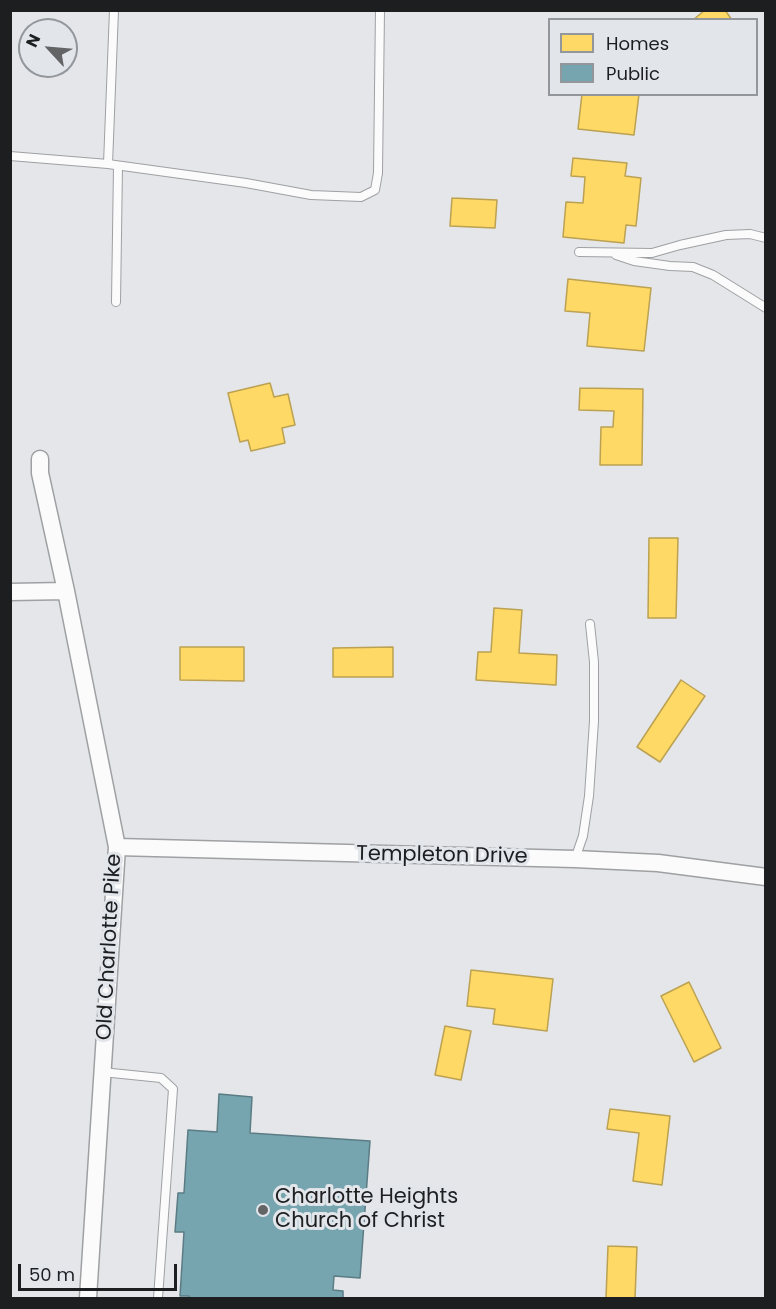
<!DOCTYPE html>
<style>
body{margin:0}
#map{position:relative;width:776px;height:1309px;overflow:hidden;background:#e4e6e9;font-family:Poppins,sans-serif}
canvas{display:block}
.frame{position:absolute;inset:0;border:12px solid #1d1e20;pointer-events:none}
.legend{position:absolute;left:548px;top:18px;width:210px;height:78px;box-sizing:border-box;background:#e2e6eb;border:2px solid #93969a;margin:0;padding:8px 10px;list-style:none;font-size:18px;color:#1d1e20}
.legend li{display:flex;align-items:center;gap:12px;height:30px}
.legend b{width:30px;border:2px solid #93969a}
.north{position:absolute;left:18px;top:18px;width:60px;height:60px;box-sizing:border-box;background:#e2e6eb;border:2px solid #93969a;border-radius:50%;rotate:296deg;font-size:16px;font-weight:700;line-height:24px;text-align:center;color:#1d1e20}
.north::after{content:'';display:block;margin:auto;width:21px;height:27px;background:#636466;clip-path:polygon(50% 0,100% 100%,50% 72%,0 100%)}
.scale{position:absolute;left:18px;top:1264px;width:159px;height:27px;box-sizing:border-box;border:3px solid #1d1e20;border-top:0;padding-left:8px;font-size:18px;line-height:21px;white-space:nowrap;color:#1d1e20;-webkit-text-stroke:4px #e2e6eb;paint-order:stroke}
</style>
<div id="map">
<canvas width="776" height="1309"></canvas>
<div class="frame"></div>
<ul class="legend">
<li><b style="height:16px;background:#ffd966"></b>Homes</li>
<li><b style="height:16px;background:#76a5af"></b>Public</li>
</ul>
<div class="north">N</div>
<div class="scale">50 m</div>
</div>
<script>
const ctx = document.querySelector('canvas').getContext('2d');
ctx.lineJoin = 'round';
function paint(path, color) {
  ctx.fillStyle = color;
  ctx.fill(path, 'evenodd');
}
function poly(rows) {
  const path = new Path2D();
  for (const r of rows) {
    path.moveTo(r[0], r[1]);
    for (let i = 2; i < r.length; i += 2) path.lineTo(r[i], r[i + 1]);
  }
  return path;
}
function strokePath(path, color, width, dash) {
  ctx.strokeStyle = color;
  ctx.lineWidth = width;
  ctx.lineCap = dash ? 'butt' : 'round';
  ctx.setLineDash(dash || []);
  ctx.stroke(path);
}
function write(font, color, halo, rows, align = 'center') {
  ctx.font = font + ' Poppins,sans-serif';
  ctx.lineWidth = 6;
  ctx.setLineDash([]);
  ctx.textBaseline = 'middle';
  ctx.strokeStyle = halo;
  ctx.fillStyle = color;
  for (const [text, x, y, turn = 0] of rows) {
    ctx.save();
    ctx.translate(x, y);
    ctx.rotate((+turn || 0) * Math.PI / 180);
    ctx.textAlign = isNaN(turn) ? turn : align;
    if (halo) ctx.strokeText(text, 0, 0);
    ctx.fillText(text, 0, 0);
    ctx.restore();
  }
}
const homes = poly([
 [705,10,725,10,732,20,693,20,705,10],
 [582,94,639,94,634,135,578,129,582,94],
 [573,158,627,163,625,176,641,178,636,226,626,225,624,243,563,237,566,202,583,203,585,177,571,176,573,158],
 [452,198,497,200,495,228,450,226,452,198],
 [568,279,651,288,644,351,587,346,590,313,565,311,568,279],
 [270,383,274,397,288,394,295,425,282,428,285,443,251,451,248,440,240,442,228,393,270,383],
 [580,388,643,389,642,465,600,465,601,427,613,427,614,411,579,410,580,388],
 [649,538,678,538,676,618,648,618,649,538],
 [494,608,522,610,519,653,557,655,556,685,476,680,478,652,491,652,494,608],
 [180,647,244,647,244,681,180,680,180,647],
 [393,647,393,677,333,677,333,648,393,647],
 [681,680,705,696,660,762,637,747,681,680],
 [471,970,553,979,547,1031,493,1024,495,1009,467,1006,471,970],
 [689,982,721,1048,694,1062,661,996,689,982],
 [445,1026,471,1031,461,1080,435,1075,445,1026],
 [610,1109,670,1116,662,1185,633,1181,639,1133,607,1129,610,1109],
 [608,1246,637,1247,635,1298,606,1298,608,1246]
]);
paint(homes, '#ffd966');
strokePath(homes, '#bba151', 1.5);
const public = poly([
 [219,1094,252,1097,250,1133,370,1141,360,1278,334,1276,333,1290,343,1291,343,1298,189,1298,189,1296,180,1296,184,1232,175,1232,178,1193,184,1193,188,1130,217,1132,219,1094]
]);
paint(public, '#76a5af');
strokePath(public, '#5b7c84', 1.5);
const service = poly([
 [10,156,108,164,246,183,311,195,361,197,375,190,378,173,380,10],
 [108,164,114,10],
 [579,252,652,253,680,245,726,235,750,234,766,238],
 [616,255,634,261,670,266,693,267,713,275,766,308],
 [116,302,118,166],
 [575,859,583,836,589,796,594,721,594,662,590,624],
 [102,1072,161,1078,173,1089,158,1298]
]);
const minor = poly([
 [40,459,40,473,66,591,117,847,88,1298],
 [10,592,66,591],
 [117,847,575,859,658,863,766,877]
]);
strokePath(service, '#9ea0a2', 10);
strokePath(minor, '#9ea0a2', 19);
strokePath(service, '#fbfbfc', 8);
strokePath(minor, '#fbfbfc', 16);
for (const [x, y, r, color] of [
 [263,1210,6,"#636466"]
]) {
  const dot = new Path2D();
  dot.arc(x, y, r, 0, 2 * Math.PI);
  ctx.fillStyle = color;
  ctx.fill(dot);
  strokePath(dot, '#e2e6eb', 2);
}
write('21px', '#1d1e20', '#e2e6eb', [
 ["Templeton Drive",442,856,1],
 ["Old Charlotte Pike",110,947,-87]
]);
write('21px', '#1d1e20', '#e2e6eb', [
 ["Charlotte Heights",275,1198],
 ["Church of Christ",275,1222]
], 'left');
</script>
